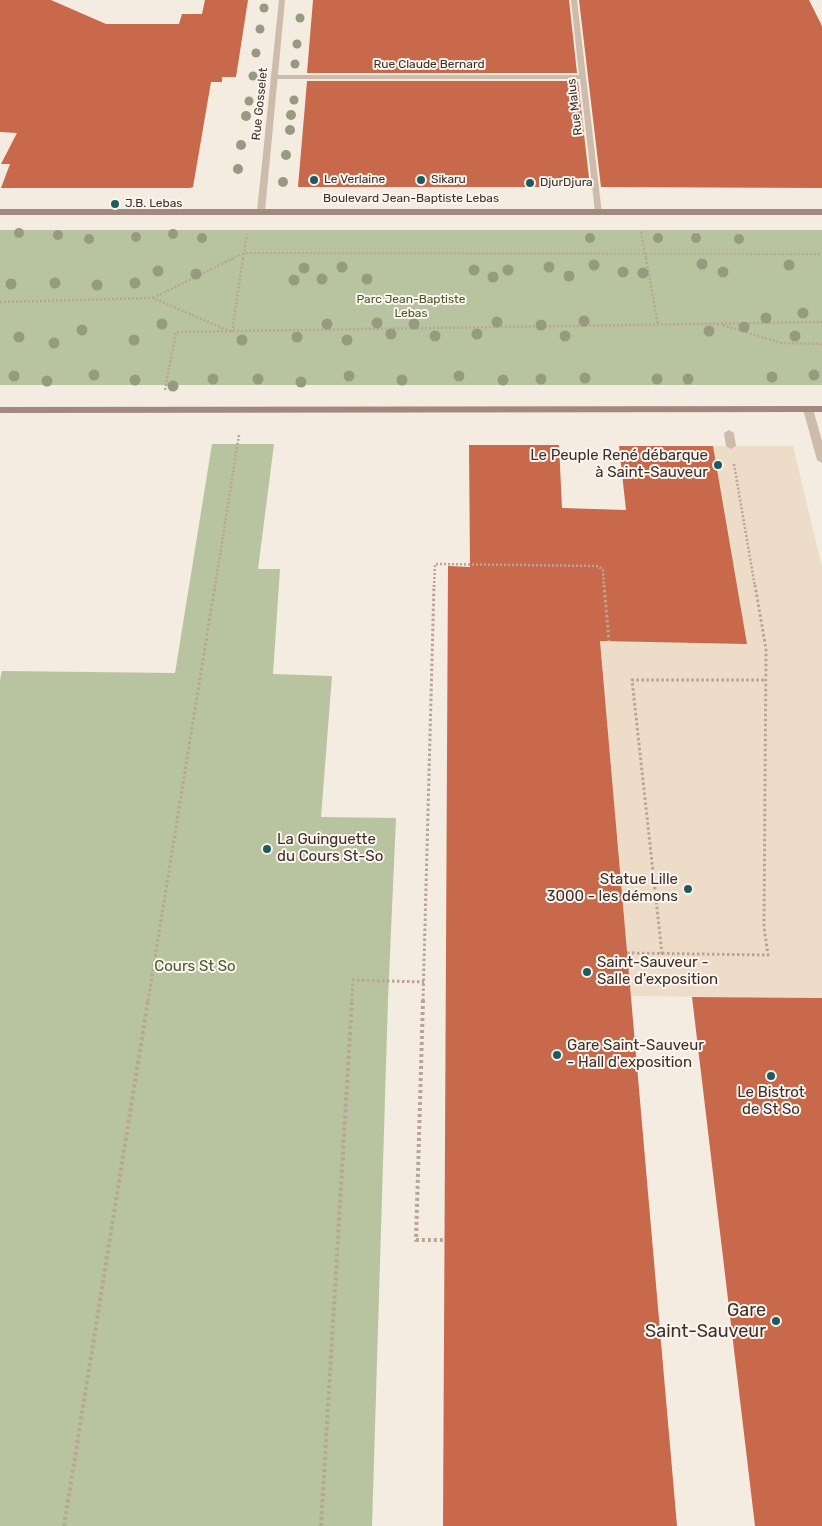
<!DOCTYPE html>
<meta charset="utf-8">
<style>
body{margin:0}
canvas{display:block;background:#f4ebe1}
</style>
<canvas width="822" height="1526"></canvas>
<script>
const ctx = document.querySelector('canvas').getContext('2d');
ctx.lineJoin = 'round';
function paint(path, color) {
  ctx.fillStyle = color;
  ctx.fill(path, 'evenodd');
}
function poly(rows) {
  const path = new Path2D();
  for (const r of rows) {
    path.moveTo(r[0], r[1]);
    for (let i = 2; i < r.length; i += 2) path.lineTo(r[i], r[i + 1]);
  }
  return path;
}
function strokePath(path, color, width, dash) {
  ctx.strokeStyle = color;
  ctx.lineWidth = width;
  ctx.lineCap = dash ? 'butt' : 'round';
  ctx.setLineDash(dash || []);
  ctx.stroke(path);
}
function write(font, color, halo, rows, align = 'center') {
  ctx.font = font + ' Rubik,sans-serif';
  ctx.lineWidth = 4;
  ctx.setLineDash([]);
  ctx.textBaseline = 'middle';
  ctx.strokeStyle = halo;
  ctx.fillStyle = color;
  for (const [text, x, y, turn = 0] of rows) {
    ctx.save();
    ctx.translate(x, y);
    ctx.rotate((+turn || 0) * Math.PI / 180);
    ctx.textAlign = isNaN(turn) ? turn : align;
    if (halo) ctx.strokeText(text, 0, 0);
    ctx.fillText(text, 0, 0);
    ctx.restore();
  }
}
paint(poly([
 [0,230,822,230,822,385,0,385],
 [212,444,274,444,258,569,280,569,273,674,332,676,321,817,396,818,388,999,372,1526,0,1526,0,680,2,671,175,673]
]), '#b8c4a0');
paint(poly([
 [713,446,793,446,822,567,822,998,631,996,600,641,733,569]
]), '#ecdcc8');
paint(poly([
 [0,0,51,0,106,24,179,24,182,14,202,14,205,0,248,0,236,77,222,77,222,82,211,82,193,187,190,188,1,188,10,164,1,164,17,133,0,132],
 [313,0,569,0,577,73,307,73],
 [579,0,809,0,822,26,822,188,601,187],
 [307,81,578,81,590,187,298,187],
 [469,445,559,445,562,508,626,510,619,446,713,446,747,644,600,641,677,1526,443,1526,448,566,470,567],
 [692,997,822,998,822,1526,755,1526]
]), '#c8694b');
strokePath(poly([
 [641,232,646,259],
 [231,259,244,253,822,254],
 [243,259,247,234]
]), '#b9a596', 2, [2, 2]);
strokePath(poly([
 [646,258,658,325],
 [153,298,234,258],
 [0,302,153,298,229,331],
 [723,325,781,343,822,344],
 [232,332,243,258],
 [165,390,176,332,822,322],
 [734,464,755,587],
 [215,587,239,435],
 [434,587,435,564,598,566,603,570,604,587]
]), '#b9a596', 2.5, [2, 2]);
strokePath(poly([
 [604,585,609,641],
 [627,953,768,955,764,927,766,649,755,585],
 [662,954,632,680,765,680],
 [148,1001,215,585],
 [352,1001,353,980,424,982],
 [423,1001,434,585]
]), '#b9a596', 3, [2.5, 2.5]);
strokePath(poly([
 [423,1000,416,1240,445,1240],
 [64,1526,148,1000],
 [321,1526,352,1000]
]), '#b9a596', 4, [3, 3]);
paint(poly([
 [729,430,734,433,736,446,731,449,726,446,724,433,729,430]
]), '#cdbbac');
paint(poly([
 [571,0,577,0,602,214,595,212,580,79,274,79,270,77,274,75,579,75,571,0],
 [808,406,813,409,822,441,822,463,817,460,803,409,808,406]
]), '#cdbbac');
paint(poly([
 [279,0,285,0,265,211,261,214,257,211,279,0]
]), '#cdbbac');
paint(poly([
 [0,209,822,209,822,215,0,215,0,209],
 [822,406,822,412,0,413,0,407,822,406]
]), '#a18a7d');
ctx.fillStyle = '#969b7f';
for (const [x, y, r] of [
 [264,8,4.5],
 [300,18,4.5],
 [260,29,4.5],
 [297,44,4.5],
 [256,53,4.5],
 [295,64,4.5],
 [253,76,4.5],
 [294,100,4.5],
 [249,101,4.5],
 [291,115,5],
 [246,116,5],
 [290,130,5],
 [241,145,5],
 [286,155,5],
 [238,169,5],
 [283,182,5],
 [19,233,5],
 [173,234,5],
 [58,235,5],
 [136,237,5],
 [202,238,5],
 [590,238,5],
 [658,238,5],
 [696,238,5],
 [89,239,5],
 [739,239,5],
 [702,264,5.5],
 [594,265,5.5],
 [789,265,5.5],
 [342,267,5.5],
 [549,267,5.5],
 [304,268,5.5],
 [474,270,5.5],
 [508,270,5.5],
 [158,271,5.5],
 [623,272,5.5],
 [723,272,5.5],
 [643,273,5.5],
 [196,274,5.5],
 [569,276,5.5],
 [493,277,5.5],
 [322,279,5.5],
 [367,279,5.5],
 [294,280,5.5],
 [55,283,5.5],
 [135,283,5.5],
 [11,284,5.5],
 [97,285,5.5],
 [803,313,5.5],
 [766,318,5.5],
 [584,321,5.5],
 [497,322,5.5],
 [377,323,5.5],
 [162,324,5.5],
 [327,324,5.5],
 [414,324,5.5],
 [541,325,5.5],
 [744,327,5.5],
 [82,330,5.5],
 [709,331,5.5],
 [391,334,5.5],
 [477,334,5.5],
 [435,336,5.5],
 [565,336,5.5],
 [795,336,5.5],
 [19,337,5.5],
 [297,337,5.5],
 [134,340,5.5],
 [242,340,5.5],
 [347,340,5.5],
 [54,343,5.5],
 [94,375,5.5],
 [814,375,5.5],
 [14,376,5.5],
 [349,376,5.5],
 [459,376,5.5],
 [772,377,5.5],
 [585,378,5.5],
 [213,379,5.5],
 [258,379,5.5],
 [541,379,5.5],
 [657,379,5.5],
 [688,379,5.5],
 [135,380,5.5],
 [402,380,5.5],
 [503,380,5.5],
 [47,381,5.5],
 [301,382,5.5],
 [173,386,5.5]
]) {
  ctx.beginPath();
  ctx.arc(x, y, r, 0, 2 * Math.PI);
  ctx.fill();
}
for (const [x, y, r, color] of [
 [314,180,5,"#1f5a5e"],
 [421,180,5,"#1f5a5e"],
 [530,183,5,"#1f5a5e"],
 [115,204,5,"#1f5a5e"],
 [718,465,5,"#1f5a5e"],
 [267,849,5,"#1f5a5e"],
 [688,889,5,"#1f5a5e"],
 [587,972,5,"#1f5a5e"],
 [557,1055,5,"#1f5a5e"],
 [771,1076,5,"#1f5a5e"],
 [776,1321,5,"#1f5a5e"]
]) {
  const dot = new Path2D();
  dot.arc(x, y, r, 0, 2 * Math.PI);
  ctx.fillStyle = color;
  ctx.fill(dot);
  strokePath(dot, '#fbf5ee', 2);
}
write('12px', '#3b302b', '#fbf5ee', [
 ["Rue Claude Bernard",429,65],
 ["Rue Gosselet",260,104,-84],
 ["Rue Malus",575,107,-97],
 ["Boulevard Jean-Baptiste Lebas",411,199]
]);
write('12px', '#3b302b', '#fbf5ee', [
 ["Le Verlaine",324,180],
 ["Sikaru",431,180],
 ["DjurDjura",540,183],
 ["J.B. Lebas",125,204]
], 'left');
write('12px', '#4a5a2e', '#fbf5ee', [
 ["Parc Jean-Baptiste",411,300],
 ["Lebas",411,314]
]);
write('15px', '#3b302b', '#fbf5ee', [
 ["Le Peuple René débarque",708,456,"right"],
 ["à Saint-Sauveur",708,473,"right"],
 ["La Guinguette",277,840],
 ["du Cours St-So",277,857],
 ["Statue Lille",678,880,"right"],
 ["3000 - les démons",678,897,"right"],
 ["Saint-Sauveur -",597,963],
 ["Salle d'exposition",597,980],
 ["Gare Saint-Sauveur",567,1046],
 ["- Hall d'exposition",567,1063],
 ["Le Bistrot",771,1093,"center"],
 ["de St So",771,1110,"center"]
], 'left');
write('15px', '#4a5a2e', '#fbf5ee', [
 ["Cours St So",195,967]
]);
write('18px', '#3b302b', '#fbf5ee', [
 ["Gare",766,1311],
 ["Saint-Sauveur",766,1332]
], 'right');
</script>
